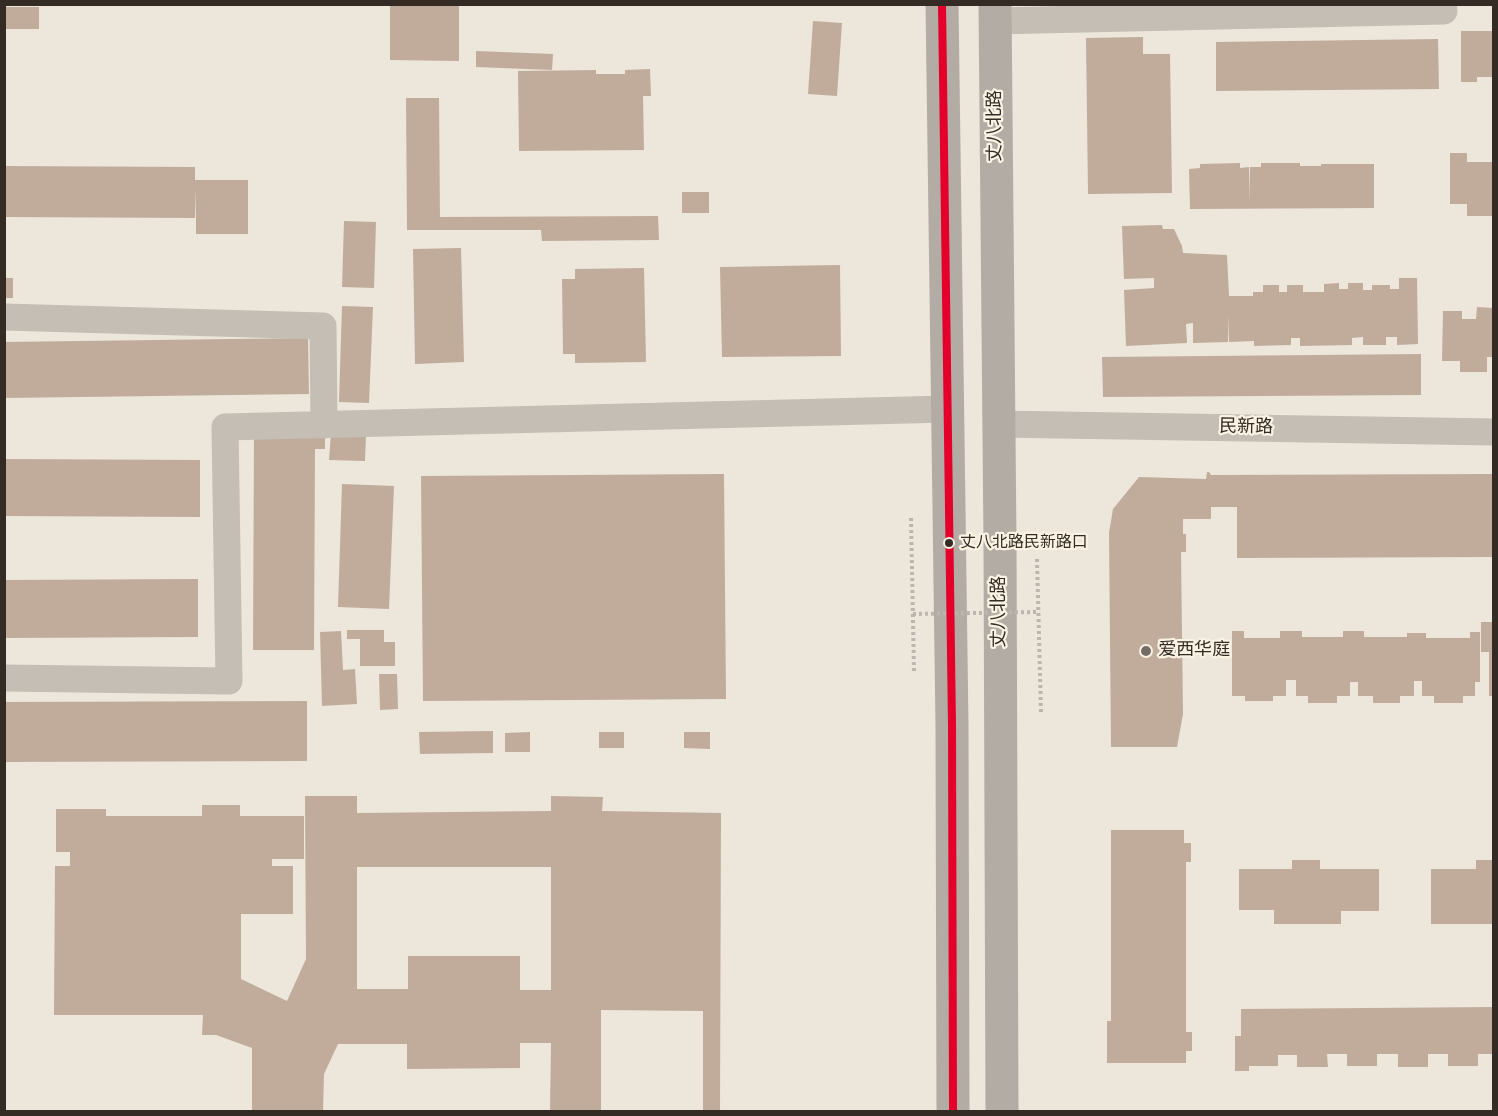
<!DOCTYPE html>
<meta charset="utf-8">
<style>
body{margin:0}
#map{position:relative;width:1498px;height:1116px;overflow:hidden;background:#ece6db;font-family:"Source Sans 3",sans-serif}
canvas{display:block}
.frame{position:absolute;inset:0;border:6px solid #342b24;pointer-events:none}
</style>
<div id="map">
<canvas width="1498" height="1116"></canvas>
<div class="frame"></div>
</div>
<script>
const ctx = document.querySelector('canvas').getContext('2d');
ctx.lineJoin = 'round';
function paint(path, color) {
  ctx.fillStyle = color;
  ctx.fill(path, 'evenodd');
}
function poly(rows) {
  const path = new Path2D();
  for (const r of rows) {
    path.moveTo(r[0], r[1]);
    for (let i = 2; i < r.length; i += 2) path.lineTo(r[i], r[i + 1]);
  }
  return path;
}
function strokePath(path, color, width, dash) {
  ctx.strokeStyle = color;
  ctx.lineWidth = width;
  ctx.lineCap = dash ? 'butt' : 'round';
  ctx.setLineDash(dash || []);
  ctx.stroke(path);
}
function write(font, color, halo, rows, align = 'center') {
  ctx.font = font + ' "Source Sans 3","Noto Sans SC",sans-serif';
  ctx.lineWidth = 4.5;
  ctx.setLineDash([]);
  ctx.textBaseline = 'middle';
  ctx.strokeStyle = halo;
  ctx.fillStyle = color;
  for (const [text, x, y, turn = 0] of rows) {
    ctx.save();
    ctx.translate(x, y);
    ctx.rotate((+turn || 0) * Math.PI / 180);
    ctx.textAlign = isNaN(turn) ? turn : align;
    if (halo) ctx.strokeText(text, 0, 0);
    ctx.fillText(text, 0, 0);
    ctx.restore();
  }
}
paint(poly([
 [390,4,459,4,459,61,390,60],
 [5,7,39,7,39,29,5,29],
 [813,21,842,23,837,96,808,94],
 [1461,31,1494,31,1494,77,1477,77,1477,82,1461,82],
 [1143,37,1143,54,1170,54,1172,193,1088,194,1086,38],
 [1438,39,1439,89,1216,91,1216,42],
 [476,51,553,54,552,70,476,67],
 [650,69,651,96,643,96,644,150,519,151,518,71,596,70,596,74,625,74,625,70],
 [406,98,439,98,440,217,658,216,659,240,542,241,541,230,407,230],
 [1450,153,1467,153,1467,162,1494,162,1494,216,1467,216,1467,204,1450,204],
 [1240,163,1240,168,1249,167,1249,203,1250,167,1261,167,1261,163,1300,163,1300,166,1321,166,1321,164,1374,164,1374,208,1190,209,1189,169,1200,168,1200,164],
 [4,166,195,167,195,180,248,180,248,234,196,234,196,189,195,218,4,217],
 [682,192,709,192,709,213,682,213],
 [344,221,376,222,374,288,342,287],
 [1162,225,1163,229,1174,229,1182,246,1183,253,1227,255,1229,296,1253,296,1253,292,1263,292,1263,285,1279,285,1279,292,1287,292,1287,285,1303,285,1303,292,1324,292,1324,284,1339,283,1339,289,1348,289,1348,283,1363,283,1363,290,1372,290,1372,285,1390,285,1390,289,1399,289,1399,278,1417,278,1418,344,1397,345,1397,337,1386,337,1386,345,1363,345,1363,337,1352,338,1352,345,1300,346,1300,338,1291,338,1291,345,1254,346,1254,341,1229,342,1229,315,1228,342,1193,343,1193,323,1186,324,1187,343,1126,346,1124,290,1154,288,1154,278,1124,279,1122,226],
 [461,248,464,362,415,364,413,249],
 [840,265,841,356,722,357,720,267],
 [644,268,646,362,575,363,575,354,563,354,562,279,575,279,575,269],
 [5,278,13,278,13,298,5,298],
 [342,306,373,307,369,403,339,402],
 [1477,307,1494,308,1494,357,1487,357,1487,372,1460,372,1460,361,1442,361,1443,311,1462,311,1462,319,1476,319],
 [308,338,309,394,4,398,4,342],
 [1421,354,1421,395,1103,397,1102,357],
 [254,430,325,430,325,449,315,449,314,650,253,650],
 [331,433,366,434,365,461,329,460],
 [4,459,200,460,200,517,4,516],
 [1207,472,1209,472,1211,475,1494,474,1494,557,1237,558,1237,507,1211,507,1211,519,1183,519,1183,534,1186,534,1186,552,1181,552,1183,714,1177,747,1111,747,1109,533,1113,509,1139,477,1206,479],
 [724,474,726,699,423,701,421,476],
 [342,484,394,486,389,609,338,607],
 [198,579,198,637,4,638,4,580],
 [1481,622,1494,622,1494,696,1489,696,1489,652,1481,652],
 [347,630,384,630,384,642,395,642,395,666,360,666,360,639,347,639],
 [341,631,343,670,355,669,357,704,322,706,320,632],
 [1232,631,1244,631,1244,638,1280,638,1280,631,1302,631,1302,637,1343,637,1343,631,1364,631,1364,637,1407,637,1407,633,1426,633,1426,638,1470,638,1470,632,1480,632,1480,682,1475,682,1475,696,1463,696,1463,703,1434,703,1434,696,1422,696,1422,681,1414,681,1414,696,1400,696,1400,703,1373,703,1373,696,1358,696,1358,682,1350,682,1350,696,1337,696,1337,703,1308,703,1308,696,1296,696,1296,680,1286,680,1286,696,1273,696,1273,701,1245,701,1245,696,1232,696],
 [379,674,397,674,398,709,380,710],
 [307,701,307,761,4,762,4,702],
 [493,731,493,753,420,754,419,732],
 [530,732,530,752,505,752,505,733],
 [599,732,624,732,624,748,599,748],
 [684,732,710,732,710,749,684,748],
 [305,796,357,796,357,813,551,811,551,796,603,797,602,811,721,813,720,1112,703,1112,703,1011,601,1010,601,1112,550,1112,551,1043,520,1043,520,1068,407,1069,407,1044,338,1044,324,1074,323,1112,252,1112,252,1048,216,1035,202,1035,203,1015,54,1015,55,866,70,866,70,852,56,852,56,809,106,809,106,816,202,816,202,805,240,805,240,816,304,816,304,859,272,859,272,866,293,866,293,914,241,914,241,979,287,1001,306,959],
 [357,867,551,867,551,990,520,990,520,956,408,956,408,989,357,989],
 [1111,830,1184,830,1184,843,1191,843,1191,862,1186,862,1186,1032,1192,1032,1192,1051,1186,1051,1186,1063,1107,1063,1107,1021,1111,1021],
 [1292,860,1320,860,1320,869,1379,869,1379,911,1341,911,1341,924,1274,924,1274,910,1239,910,1239,869,1292,869],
 [1476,860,1494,860,1494,924,1431,924,1431,869,1476,869],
 [1494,1007,1494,1054,1478,1054,1478,1066,1448,1066,1448,1054,1428,1054,1428,1067,1398,1067,1398,1054,1377,1054,1377,1066,1347,1066,1347,1054,1327,1054,1328,1067,1297,1067,1297,1055,1278,1055,1278,1066,1249,1066,1249,1071,1235,1071,1235,1036,1241,1036,1241,1009]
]), '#c1ac9c');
strokePath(poly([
 [911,518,914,671],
 [1037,559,1041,713]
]), '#bcb6ae', 4, [3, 3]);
strokePath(poly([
 [995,21,1444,11],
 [4,317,323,326,324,425],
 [998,424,1494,432],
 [4,678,229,681,225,427,948,409]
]), '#c4beb5', 27);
strokePath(poly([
 [942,4,952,725,953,1112],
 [995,4,1000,542,1002,1112]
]), '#b2aca4', 33);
strokePath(poly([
 [913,614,1038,612]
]), '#bcb6ae', 4, [3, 3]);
strokePath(poly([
 [942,4,952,725,953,1112]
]), '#e4002b', 8);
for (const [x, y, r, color] of [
 [949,543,5,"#342b24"],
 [1146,651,6,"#746c64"]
]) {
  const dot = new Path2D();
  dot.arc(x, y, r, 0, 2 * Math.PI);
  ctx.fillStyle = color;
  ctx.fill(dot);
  strokePath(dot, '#faf2e2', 2);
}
write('16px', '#342b24', '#faf2e2', [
 ["丈八北路民新路口",960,543]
], 'left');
write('18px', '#342b24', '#faf2e2', [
 ["丈八北路",996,126,-90],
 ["民新路",1246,428,1],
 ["丈八北路",1000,612,-90]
]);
write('18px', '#342b24', '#faf2e2', [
 ["爱西华庭",1158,651]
], 'left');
</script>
